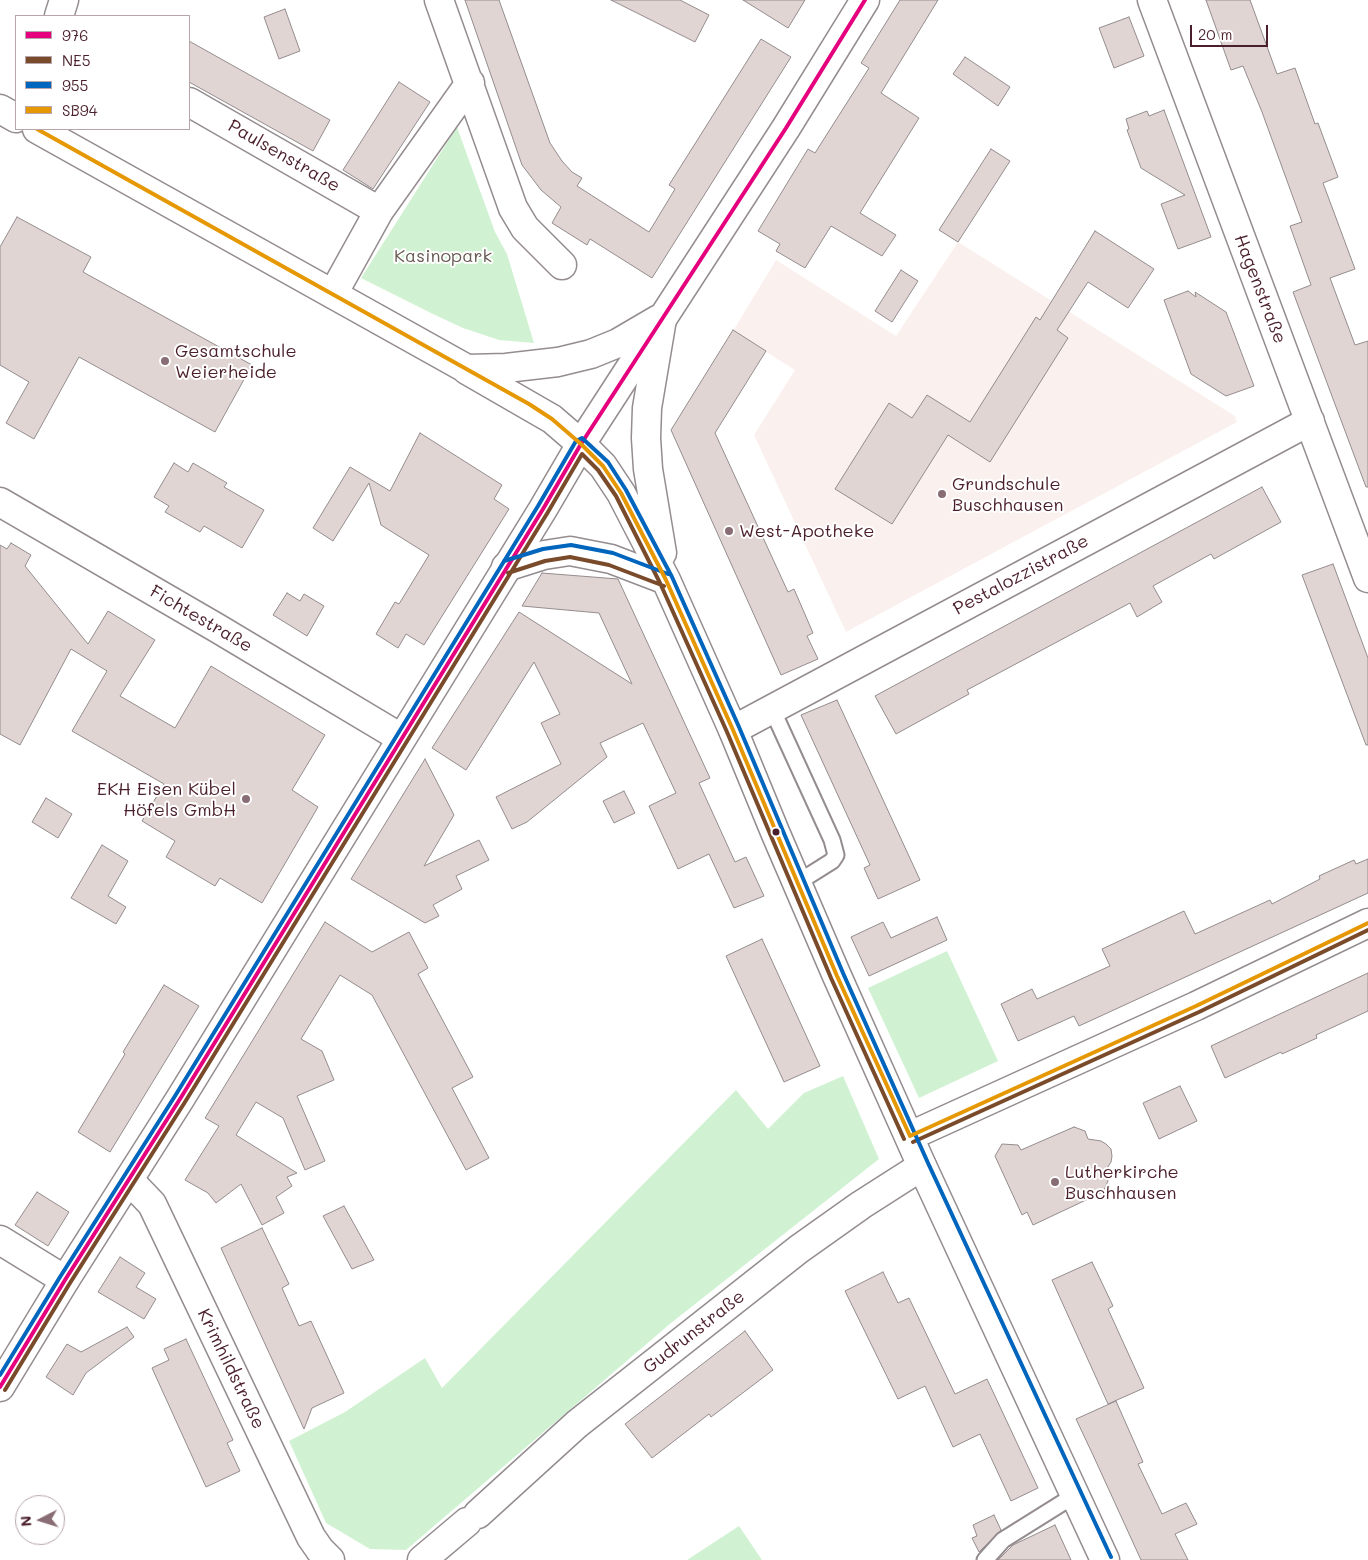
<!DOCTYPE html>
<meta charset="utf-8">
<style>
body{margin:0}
#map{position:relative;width:1368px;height:1560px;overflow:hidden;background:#fff;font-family:Mali,sans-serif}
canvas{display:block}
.legend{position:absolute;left:15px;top:15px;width:175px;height:115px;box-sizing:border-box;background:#fff;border:1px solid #b7a5aa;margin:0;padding:6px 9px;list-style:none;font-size:15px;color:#4a1f2b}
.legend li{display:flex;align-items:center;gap:10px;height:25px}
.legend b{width:25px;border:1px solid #b7a5aa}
.north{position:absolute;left:15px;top:1495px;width:50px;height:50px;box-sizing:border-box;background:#fff;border:1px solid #b7a5aa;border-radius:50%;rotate:265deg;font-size:14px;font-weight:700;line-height:20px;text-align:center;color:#4a1f2b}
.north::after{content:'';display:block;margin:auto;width:18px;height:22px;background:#896d75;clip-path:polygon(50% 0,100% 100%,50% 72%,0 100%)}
.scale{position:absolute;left:1190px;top:25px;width:78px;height:22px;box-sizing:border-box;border:2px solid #4a1f2b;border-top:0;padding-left:6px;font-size:15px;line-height:18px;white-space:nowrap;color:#4a1f2b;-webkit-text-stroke:4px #fff;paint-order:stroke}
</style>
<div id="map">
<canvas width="1368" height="1560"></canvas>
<ul class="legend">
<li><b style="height:6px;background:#e5007d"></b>976</li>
<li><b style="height:6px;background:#7a4b2a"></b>NE5</li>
<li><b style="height:6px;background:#0065bd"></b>955</li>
<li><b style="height:6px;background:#e69804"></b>SB94</li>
</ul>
<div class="north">N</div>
<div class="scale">20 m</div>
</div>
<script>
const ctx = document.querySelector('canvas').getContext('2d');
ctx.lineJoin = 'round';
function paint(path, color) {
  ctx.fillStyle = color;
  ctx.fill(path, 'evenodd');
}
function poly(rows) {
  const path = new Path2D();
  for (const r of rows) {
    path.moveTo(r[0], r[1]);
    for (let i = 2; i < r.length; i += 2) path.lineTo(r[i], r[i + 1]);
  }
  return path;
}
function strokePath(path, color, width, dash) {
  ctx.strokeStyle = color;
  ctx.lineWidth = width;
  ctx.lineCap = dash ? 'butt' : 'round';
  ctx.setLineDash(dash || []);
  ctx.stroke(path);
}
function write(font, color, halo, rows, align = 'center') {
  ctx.font = font + ' Mali,sans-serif';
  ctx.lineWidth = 4;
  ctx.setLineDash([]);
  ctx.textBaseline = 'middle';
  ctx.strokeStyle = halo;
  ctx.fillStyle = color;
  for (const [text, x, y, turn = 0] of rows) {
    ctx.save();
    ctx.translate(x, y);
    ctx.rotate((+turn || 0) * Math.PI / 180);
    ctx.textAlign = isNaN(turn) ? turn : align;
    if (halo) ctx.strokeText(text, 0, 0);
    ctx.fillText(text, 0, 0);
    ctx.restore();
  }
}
paint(poly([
 [958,242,1235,416,1237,422,846,632,754,435,795,370,733,331,776,260,896,336]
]), '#faf0ee');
paint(poly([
 [457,127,495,232,507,254,534,343,499,340,463,328,435,315,361,278],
 [947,951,998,1061,919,1098,868,988],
 [843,1076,879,1159,671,1323,406,1550,370,1549,326,1523,289,1441,345,1412,425,1358,442,1388,736,1090,768,1129,804,1093],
 [739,1526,762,1560,686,1560,687,1560]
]), '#d1f2d2');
const building = poly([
 [465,0,499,0,550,143,562,161,572,172,582,178,577,186,649,232,675,189,669,185,761,39,791,57,652,278,590,239,587,245,552,223,561,207,541,190,522,165,465,0],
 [611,0,680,0,709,15,695,42,611,0],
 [743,0,805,0,788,28,743,0],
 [900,0,938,0,881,93,919,118,860,213,896,235,882,256,831,226,805,268,776,251,780,244,758,231,808,149,815,153,869,68,861,63,900,0],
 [1206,0,1250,0,1277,74,1295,68,1315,124,1318,123,1338,177,1323,183,1355,269,1330,278,1355,345,1368,341,1368,487,1366,487,1293,292,1311,285,1290,226,1302,222,1262,112,1243,66,1231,70,1206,0],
 [285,9,300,51,279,59,264,17,285,9],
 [1129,17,1144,56,1114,68,1099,28,1129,17],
 [189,41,330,120,313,151,189,82,189,41],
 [965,57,1010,87,998,106,953,74,965,57],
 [399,82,430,102,373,189,343,170,399,82],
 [1164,110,1211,237,1178,249,1161,204,1185,195,1141,168,1127,130,1129,129,1126,119,1147,111,1149,116,1164,110],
 [991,149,1010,161,958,242,939,230,991,149],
 [17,217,91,257,83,272,252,365,215,432,79,357,34,439,6,423,29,382,0,365,0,247,17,217],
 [1095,231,1154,269,1128,308,1088,282,1057,330,1068,338,990,462,948,435,892,524,835,489,889,403,912,418,927,395,970,422,1036,317,1040,320,1095,231],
 [901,270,918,281,892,322,875,311,901,270],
 [1188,291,1196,297,1195,292,1226,312,1254,386,1226,396,1191,374,1164,300,1188,291],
 [733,330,766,351,715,433,788,592,794,589,813,633,807,636,818,659,781,675,671,430,733,330],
 [420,433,502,485,494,499,509,509,424,645,406,634,398,648,376,634,395,602,399,604,429,555,381,525,369,483,333,541,313,528,350,467,390,491,420,433],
 [174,463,188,472,193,463,227,483,224,487,264,510,242,548,204,526,200,532,165,512,169,506,154,497,174,463],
 [1262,487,1281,522,1214,559,1211,554,1153,586,1162,602,1137,617,1130,603,967,690,969,694,896,734,875,696,1262,487],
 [11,543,31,555,25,566,88,644,108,611,155,640,120,696,175,728,211,666,325,735,292,790,318,807,262,903,220,878,215,886,166,857,175,841,142,821,164,784,72,731,107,671,71,649,20,745,0,734,0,545,7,549,11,543],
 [1333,564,1368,658,1368,745,1366,745,1302,575,1333,564],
 [542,573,618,579,710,778,699,783,735,862,746,857,764,896,734,908,709,854,678,869,649,806,676,793,643,723,600,743,607,757,527,822,512,829,496,797,561,764,541,723,560,714,534,662,466,770,432,748,519,612,632,684,599,613,522,606,542,573],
 [287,593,300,601,304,594,324,606,307,636,273,615,287,593],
 [837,700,920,880,878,899,864,868,870,865,801,715,837,700],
 [425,759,454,815,424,866,479,840,489,860,456,876,462,889,433,905,439,916,425,923,351,879,425,759],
 [624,791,635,813,614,823,603,801,624,791],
 [46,798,72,814,58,838,32,822,46,798],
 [102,845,128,861,108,896,126,907,116,924,71,898,102,845],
 [1368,859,1368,893,1079,1026,1074,1016,1018,1041,1001,1004,1032,989,1037,999,1110,966,1102,949,1184,911,1195,934,1270,900,1272,904,1320,879,1319,876,1354,860,1356,864,1368,859],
 [937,917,947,940,869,976,851,937,883,922,891,938,937,917],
 [325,922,372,952,409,932,428,968,418,974,473,1077,452,1088,489,1158,466,1170,372,995,340,975,301,1039,322,1051,334,1080,297,1096,325,1161,305,1170,283,1118,256,1102,236,1135,297,1173,287,1177,292,1186,276,1197,284,1213,262,1225,241,1184,216,1203,208,1193,185,1180,219,1126,205,1118,325,922],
 [762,939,820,1066,784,1082,726,956,762,939],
 [1368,973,1368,1011,1316,1035,1317,1038,1282,1054,1281,1052,1225,1078,1211,1046,1368,973],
 [164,985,199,1006,110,1152,78,1132,125,1054,123,1052,164,985],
 [1180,1086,1197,1121,1159,1139,1143,1103,1180,1086],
 [1074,1127,1085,1131,1088,1139,1101,1141,1106,1144,1111,1149,1112,1156,1111,1162,1104,1173,1108,1181,1103,1192,1033,1225,1027,1212,1022,1215,995,1156,1002,1144,1018,1145,1021,1150,1074,1127],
 [37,1192,69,1212,48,1246,15,1225,37,1192],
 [344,1206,374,1260,352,1269,323,1216,344,1206],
 [262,1228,289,1284,282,1288,299,1326,311,1321,344,1393,312,1408,304,1429,221,1248,262,1228],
 [120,1257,145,1273,136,1287,156,1299,144,1319,98,1292,120,1257],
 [1092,1262,1113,1306,1108,1309,1144,1388,1108,1404,1052,1280,1092,1262],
 [883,1272,898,1303,909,1298,955,1394,987,1379,1038,1488,1011,1501,980,1434,953,1447,925,1386,898,1399,845,1291,883,1272],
 [127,1327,134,1337,86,1373,73,1395,46,1377,67,1344,81,1352,127,1327],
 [745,1331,773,1370,711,1417,709,1414,652,1458,625,1424,745,1331],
 [186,1339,233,1440,227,1443,240,1471,206,1487,152,1368,169,1360,164,1349,186,1339],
 [1116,1401,1143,1462,1138,1464,1162,1514,1186,1503,1197,1524,1175,1534,1188,1560,1141,1560,1093,1455,1076,1419,1116,1401],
 [994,1515,1001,1530,979,1552,972,1538,977,1536,973,1525,994,1515],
 [1055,1525,1071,1560,998,1560,1013,1545,1055,1525]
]);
paint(building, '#e0d5d2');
strokePath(building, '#948c8e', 1);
const service = poly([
 [772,709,832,840,836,855,832,861,797,883],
 [985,1560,1003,1540,1075,1495]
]);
const minor = poly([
 [439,0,513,208,525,228,562,265],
 [1152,0,1368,578],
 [59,16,64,0],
 [189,102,379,211],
 [333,294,379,211,470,83],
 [0,502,217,628,401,738],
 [733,730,1310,421],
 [910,1136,1196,1006,1368,923],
 [129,1180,152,1204,311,1537,320,1550,330,1560],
 [0,1240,65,1280],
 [478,1514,577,1424,799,1249,861,1205,922,1166],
 [422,1560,467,1522]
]);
const tertiary = poly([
 [0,109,16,118],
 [37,129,467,369],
 [581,444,603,466,621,493,666,580,733,730,775,832,837,976,922,1166,1105,1560],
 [662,553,648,469,646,438,647,408,662,319],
 [506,567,544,555,570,551,611,559,666,580]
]);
const secondary = poly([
 [467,369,506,368,558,362,591,354,618,343,659,319],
 [467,370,552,419,581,444],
 [0,1387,65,1280,180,1099,543,509,581,444,786,128,865,0]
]);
strokePath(service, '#948c8e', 19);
strokePath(minor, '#948c8e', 31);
strokePath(tertiary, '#948c8e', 31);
strokePath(secondary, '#948c8e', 31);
strokePath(service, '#fff', 15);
strokePath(minor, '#fff', 28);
strokePath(tertiary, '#fff', 28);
strokePath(secondary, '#fff', 28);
strokePath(poly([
 [0,1387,65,1280,180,1099,543,509,581,444,786,128,865,0]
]), '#e5007d', 4);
strokePath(poly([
 [508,573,545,561,570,557,609,565,664,586],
 [913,1142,1199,1012,1368,930],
 [5,1390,70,1283,185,1102,548,512,582,454,598,470,616,496,660,583,727,732,831,978,904,1139]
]), '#7a4b2a', 4);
strokePath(poly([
 [504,561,543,549,571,545,613,553,668,574],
 [0,1375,60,1277,175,1096,538,506,576,441,582,438,608,462,626,490,672,577,739,727,843,973,928,1163,1111,1557]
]), '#0065bd', 4);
strokePath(poly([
 [37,129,529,404,552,419,581,444,603,466,621,493,666,580,733,730,837,976,910,1136],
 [910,1136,1196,1006,1368,923]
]), '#e69804', 4);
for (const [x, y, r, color] of [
 [165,361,5,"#896d75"],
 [942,494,5,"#896d75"],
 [729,531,5,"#896d75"],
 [246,799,5,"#896d75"],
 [776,832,4.5,"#4a1f2b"],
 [1055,1182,5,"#896d75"]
]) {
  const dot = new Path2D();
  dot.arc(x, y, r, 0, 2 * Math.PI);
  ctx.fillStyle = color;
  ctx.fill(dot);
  strokePath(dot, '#fff', 2);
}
write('18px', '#4a1f2b', '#fff', [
 ["Paulsenstraße",284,156,30],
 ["Hagenstraße",1260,289,69],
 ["Pestalozzistraße",1021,575,-28],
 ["Fichtestraße",201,619,30],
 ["Gudrunstraße",694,1332,-38],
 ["Krimhildstraße",231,1369,64]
]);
write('18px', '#675b52', '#fff', [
 ["Kasinopark",443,256]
]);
write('18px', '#4a1f2b', '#fff', [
 ["Gesamtschule",175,351],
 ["Weierheide",175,372],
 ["Grundschule",952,484],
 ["Buschhausen",952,505],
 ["West-Apotheke",739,531],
 ["EKH Eisen Kübel",236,789,"right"],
 ["Höfels GmbH",236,810,"right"],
 ["Lutherkirche",1065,1172],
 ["Buschhausen",1065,1193]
], 'left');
</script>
